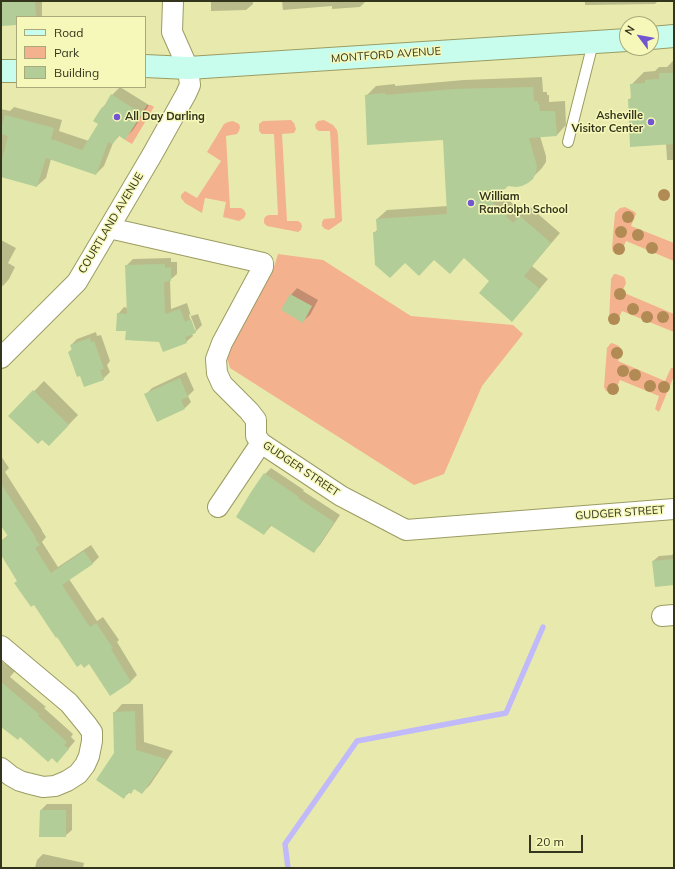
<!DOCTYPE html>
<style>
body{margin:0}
#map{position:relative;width:675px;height:869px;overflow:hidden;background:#e8eaad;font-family:Mulish,sans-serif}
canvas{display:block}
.frame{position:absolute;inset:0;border:2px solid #34351d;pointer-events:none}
.legend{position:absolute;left:16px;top:16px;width:130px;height:72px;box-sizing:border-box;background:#f6f8ba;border:1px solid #a8aa7b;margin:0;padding:5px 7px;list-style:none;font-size:12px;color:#34351d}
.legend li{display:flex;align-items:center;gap:8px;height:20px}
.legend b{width:20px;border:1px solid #a8aa7b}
.north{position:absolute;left:619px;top:16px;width:40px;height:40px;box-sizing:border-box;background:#f6f8ba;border:1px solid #a8aa7b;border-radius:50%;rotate:302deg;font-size:11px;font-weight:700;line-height:16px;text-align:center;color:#34351d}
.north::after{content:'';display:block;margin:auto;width:14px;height:18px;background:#7256d0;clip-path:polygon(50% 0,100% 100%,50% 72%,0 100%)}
.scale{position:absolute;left:529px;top:835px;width:54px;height:18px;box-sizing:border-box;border:2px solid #34351d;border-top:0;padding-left:5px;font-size:12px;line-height:14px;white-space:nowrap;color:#34351d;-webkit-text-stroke:3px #f6f8ba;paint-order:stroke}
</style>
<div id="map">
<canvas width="675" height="869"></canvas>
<div class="frame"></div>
<ul class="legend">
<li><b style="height:5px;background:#c8fdee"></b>Road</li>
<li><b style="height:11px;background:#f3b18e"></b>Park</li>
<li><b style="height:11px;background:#b2cd97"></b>Building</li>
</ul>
<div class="north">N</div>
<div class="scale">20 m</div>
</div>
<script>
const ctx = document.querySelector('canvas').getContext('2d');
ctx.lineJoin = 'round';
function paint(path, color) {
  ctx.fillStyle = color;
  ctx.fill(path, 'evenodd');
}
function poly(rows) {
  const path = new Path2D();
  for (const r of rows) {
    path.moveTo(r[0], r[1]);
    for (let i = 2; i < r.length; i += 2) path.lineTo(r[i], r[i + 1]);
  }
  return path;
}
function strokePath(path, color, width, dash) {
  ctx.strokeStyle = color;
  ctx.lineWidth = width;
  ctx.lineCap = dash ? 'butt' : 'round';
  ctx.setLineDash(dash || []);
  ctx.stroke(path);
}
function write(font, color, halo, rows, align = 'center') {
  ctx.font = font + ' Mulish,sans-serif';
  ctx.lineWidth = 3;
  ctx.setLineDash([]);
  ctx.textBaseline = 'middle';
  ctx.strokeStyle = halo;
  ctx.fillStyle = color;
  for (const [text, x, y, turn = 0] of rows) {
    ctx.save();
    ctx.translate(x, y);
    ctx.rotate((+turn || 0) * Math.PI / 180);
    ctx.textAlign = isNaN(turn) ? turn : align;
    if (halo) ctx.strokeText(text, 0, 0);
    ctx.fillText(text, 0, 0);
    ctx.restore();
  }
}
paint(poly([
 [147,105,151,105,154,107,132,144,125,140],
 [291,120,294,123,296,129,294,133,282,134,287,221,298,221,301,223,302,226,301,230,298,232,267,226,264,223,264,219,266,216,269,215,278,215,274,134,262,134,259,131,259,124,263,121],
 [324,120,333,125,337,130,338,135,342,221,329,230,325,229,322,226,322,222,324,219,335,218,330,131,319,131,316,129,315,125,318,121],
 [233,121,239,124,240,127,239,131,237,134,226,136,230,208,241,208,244,210,246,214,244,218,239,221,223,217,226,202,205,198,202,213,185,203,181,198,181,195,185,191,197,198,221,161,207,152,224,124,228,122],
 [625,207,635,212,636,214,631,226,674,243,674,261,626,241,621,253,618,254,613,252,612,248,615,213,620,208],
 [278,254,323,260,411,316,513,325,523,334,482,386,444,474,414,485,230,368,227,358,229,349,273,270],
 [614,274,616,274,624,277,625,279,626,283,622,292,674,314,674,332,622,311,617,322,613,323,609,321,611,279],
 [612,343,619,346,621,349,622,351,618,361,665,381,670,370,671,368,674,368,674,376,659,412,655,409,659,396,620,380,615,391,613,392,610,392,606,391,604,387,607,348,610,344]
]), '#f3b18e');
paint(poly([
 [1,1,42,1,42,17,17,17,17,24,1,25],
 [211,1,253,1,253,4,246,10,211,11],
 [282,1,366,1,360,7,332,9,332,6,283,10],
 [585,1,658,1,655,4,585,5],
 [673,61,674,61,674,160,667,160,666,143,629,100,632,96,631,85,644,72,655,71,659,67,667,67],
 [542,77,543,92,547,92,547,95,549,95,549,102,565,101,566,125,557,135,540,136,546,156,546,162,542,168,528,182,508,184,501,192,523,214,530,207,560,233,532,266,548,279,521,311,491,281,464,257,435,259,374,233,378,229,377,219,387,210,448,206,444,139,366,96,376,86,395,84,395,86,464,80],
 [120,87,149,105,133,130,125,138,120,135,113,143,104,166,96,174,51,159,46,178,37,186,1,176,1,109,10,111,14,107,62,120,59,131,89,141,100,123,102,108,107,103,112,95],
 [1,240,16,248,8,263,15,267,9,279,3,286,1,285],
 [171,258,171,262,177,262,177,274,170,280,171,309,187,303,191,316,198,314,202,325,195,332,192,333,193,336,186,342,160,341,127,330,118,314,124,307,128,308,126,266,133,259],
 [190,314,196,330,194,330,189,315],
 [297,288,318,300,310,315,303,321,291,295],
 [96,332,97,336,101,335,110,361,107,365,110,372,103,379,69,352,72,349,71,345,77,339],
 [186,372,194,390,188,396,191,402,185,408,146,394,152,388],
 [44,381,78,415,58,436,42,439,10,416],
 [1,456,9,468,5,472,42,530,42,531,46,537,42,542,58,567,91,545,99,557,92,564,69,579,97,621,103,617,119,640,117,642,137,675,130,682,90,663,18,580,1,553,1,541,8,535,1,524],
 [271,468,304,490,303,491,340,515,320,545,313,552,272,525,264,534,265,474],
 [674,553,674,584,653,561,659,556,672,555],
 [1,661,15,671,10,677,46,707,44,708,73,734,71,737,75,741,64,754,21,736,1,726],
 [122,704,143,704,144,742,173,751,150,785,142,793,135,788,124,797,115,753,114,713],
 [47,804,72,804,72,830,65,836,41,810],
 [43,854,84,863,83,868,35,868,37,860]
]), '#0003');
strokePath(poly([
 [288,868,285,844,357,741,506,713,543,627]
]), '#c1bafa', 5.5);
paint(poly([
 [1,1,35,1,36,17,17,17,17,25,1,26],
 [659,73,674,73,674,144,630,147,628,99,631,99,630,84,645,83,645,80,659,79],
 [533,87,534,101,538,101,538,104,539,104,540,111,555,111,557,136,529,138,537,166,536,172,533,179,528,183,522,186,516,187,508,186,505,189,492,191,498,196,492,202,513,223,520,216,551,243,524,276,540,289,512,322,479,293,489,281,464,258,450,274,434,260,419,276,405,263,390,278,375,265,373,232,377,232,376,219,447,214,443,140,367,145,365,95,385,93,386,95,454,89],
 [111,94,142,114,125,140,118,135,113,144,108,142,96,175,46,158,37,187,1,177,1,163,8,136,1,134,1,128,5,115,54,128,51,139,82,150,98,124,93,121,102,107,103,108],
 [165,264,165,268,171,267,171,281,164,282,165,314,180,309,185,322,191,319,196,333,185,337,187,343,163,352,159,342,125,340,126,331,116,331,117,313,127,314,125,265],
 [290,294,312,306,303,323,281,310],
 [90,338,91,342,94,341,104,369,100,370,104,380,84,387,80,376,77,377,68,352,72,350,70,345],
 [180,378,188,397,181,400,185,409,157,422,144,394],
 [33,390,69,425,49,446,42,440,38,444,8,416],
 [264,473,299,497,298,498,334,522,314,553,270,525,264,535,236,517,251,492],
 [1,484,36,538,35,539,40,545,35,548,51,573,84,551,93,564,62,585,90,627,96,623,113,648,111,649,131,682,110,696,89,664,84,668,81,664,77,667,57,637,56,638,34,605,31,607,14,583,17,581,1,555,1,541,8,536,1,526],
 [674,559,674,585,655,587,652,561],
 [1,682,39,714,38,716,67,742,64,745,69,749,57,763,52,758,48,762,20,737,18,740,1,727],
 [135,711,136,750,166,759,142,794,134,789,131,794,128,792,124,799,96,780,114,753,113,712],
 [40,810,66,810,66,837,39,837]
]), '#b2cd97');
const lane = poly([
 [568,142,593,43]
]);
const street = poly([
 [109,228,263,263,263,267,222,343,216,359,217,373,222,384,249,411,256,420,256,436,261,443,341,496,406,530,674,509],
 [1,358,77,282,152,155,186,94,190,85,188,68,172,32,173,1],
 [218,507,261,443],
 [662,616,674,615],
 [1,646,69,703,87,725,92,732,92,741,89,756,85,765,78,774,67,781,55,786,43,787,27,783,20,781,11,776,1,768]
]);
const secondary = poly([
 [651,38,674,36],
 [145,66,188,68,627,40],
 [1,71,17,71]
]);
strokePath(lane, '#9b9c62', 12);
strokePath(street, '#9b9c62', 22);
strokePath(secondary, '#9b9c62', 24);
strokePath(lane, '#fff', 10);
strokePath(street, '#fff', 20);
strokePath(secondary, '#c8fdee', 22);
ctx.fillStyle = '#b18b53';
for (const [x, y] of [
 [664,195],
 [628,217],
 [621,232],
 [638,235],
 [652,248],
 [619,249],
 [620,294],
 [633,309],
 [647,317],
 [663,317],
 [614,319],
 [617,353],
 [623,371],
 [635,375],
 [650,386],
 [664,387],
 [613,389]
]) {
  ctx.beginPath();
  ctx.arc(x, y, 6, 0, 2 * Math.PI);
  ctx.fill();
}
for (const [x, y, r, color] of [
 [117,117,4,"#7256d0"],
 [651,122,4,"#7256d0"],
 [471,203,4,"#7256d0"]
]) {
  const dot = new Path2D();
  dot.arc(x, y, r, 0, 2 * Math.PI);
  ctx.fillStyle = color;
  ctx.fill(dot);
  strokePath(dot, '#f6f8ba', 1.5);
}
write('11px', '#34351d', '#f6f8ba', [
 ["MONTFORD AVENUE",386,55,-4],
 ["COURTLAND AVENUE",111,223,-59],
 ["GUDGER STREET",301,469,34],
 ["GUDGER STREET",620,513,-4]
]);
write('bold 11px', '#34351d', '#f6f8ba', [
 ["Asheville",643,116,"right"],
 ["Visitor Center",643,129,"right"],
 ["All Day Darling",125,117],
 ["William",479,197],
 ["Randolph School",479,210]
], 'left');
</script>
